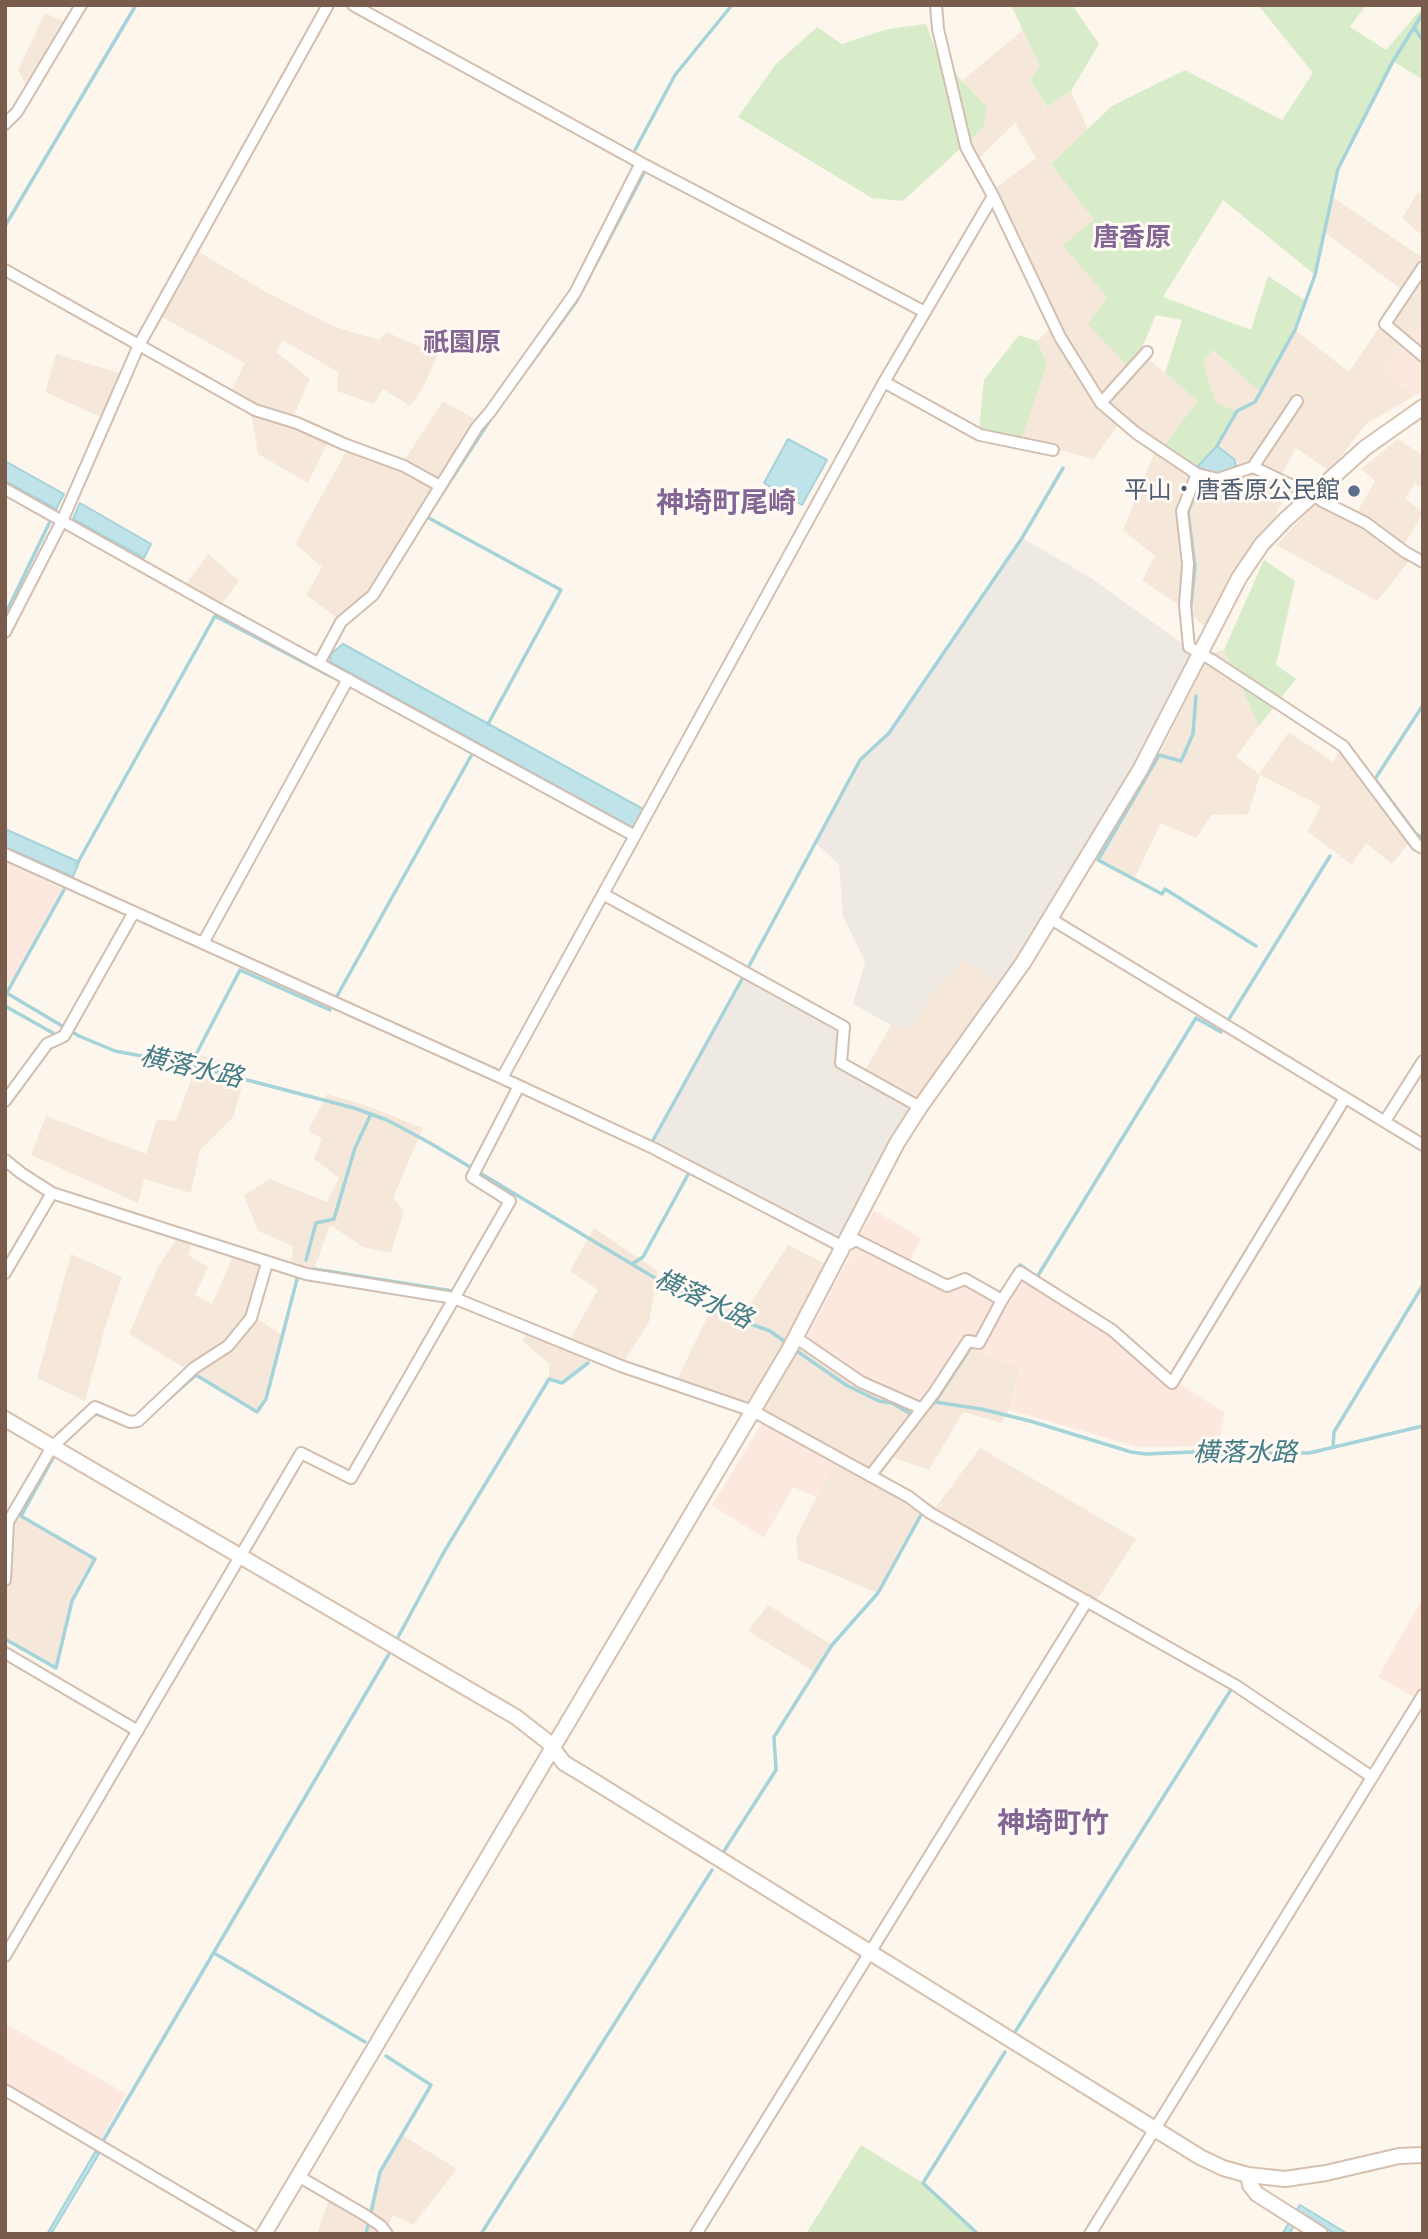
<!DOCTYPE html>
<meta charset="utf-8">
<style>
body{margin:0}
#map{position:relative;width:1428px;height:2239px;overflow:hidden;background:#fdf6ec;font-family:"Fira Sans",sans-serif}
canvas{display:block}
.frame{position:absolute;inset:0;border:7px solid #7a5c4d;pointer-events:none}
</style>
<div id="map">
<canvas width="1428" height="2239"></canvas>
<div class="frame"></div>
</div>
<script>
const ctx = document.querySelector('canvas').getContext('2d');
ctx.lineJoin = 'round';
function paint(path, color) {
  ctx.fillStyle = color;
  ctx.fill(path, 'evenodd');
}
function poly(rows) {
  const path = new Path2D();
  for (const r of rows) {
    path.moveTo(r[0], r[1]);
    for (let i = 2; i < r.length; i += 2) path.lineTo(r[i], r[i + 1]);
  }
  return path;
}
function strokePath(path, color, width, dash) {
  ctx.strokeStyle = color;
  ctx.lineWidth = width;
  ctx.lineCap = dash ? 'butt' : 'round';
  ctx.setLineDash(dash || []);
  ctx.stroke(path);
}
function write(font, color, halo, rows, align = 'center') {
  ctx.font = font + ' "Fira Sans","Noto Sans JP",sans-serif';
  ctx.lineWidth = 6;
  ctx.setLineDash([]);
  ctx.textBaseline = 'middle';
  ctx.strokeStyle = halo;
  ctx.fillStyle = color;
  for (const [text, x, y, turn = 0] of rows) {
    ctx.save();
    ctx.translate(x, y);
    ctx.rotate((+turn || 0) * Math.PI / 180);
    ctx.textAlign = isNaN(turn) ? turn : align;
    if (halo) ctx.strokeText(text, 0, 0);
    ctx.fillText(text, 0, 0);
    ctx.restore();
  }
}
paint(poly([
 [75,5,86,5,29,102,21,95,26,85,18,70,45,13,65,22],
 [1023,30,1040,66,1031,81,1046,107,1071,91,1088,129,1051,164,1094,220,1107,298,1140,352,1198,401,1237,411,1216,403,1203,362,1212,350,1260,391,1295,330,1349,372,1404,291,1324,232,1332,197,1423,258,1423,324,1381,369,1414,396,1366,424,1330,471,1296,448,1281,475,1290,488,1267,530,1206,628,1190,613,1142,580,1155,556,1123,530,1154,454,1119,423,1094,459,1021,440,1047,364,1037,341,1052,327,987,194,1036,158,1015,123,971,166,961,148,987,108,962,81],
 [1418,192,1423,198,1423,236,1402,218],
 [199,252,266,292,335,327,379,340,386,332,438,354,422,390,410,406,383,389,374,404,337,391,338,372,283,340,276,352,310,379,293,417,332,434,308,483,258,454,251,412,227,399,245,363,162,317],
 [56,354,119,373,101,417,45,392],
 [443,401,486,425,376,596,344,623,306,595,322,567,295,544,352,441,404,461],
 [1398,439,1423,456,1423,488,1415,483,1405,498,1423,513,1404,545,1415,554,1377,601,1277,545,1306,513,1319,502,1353,519,1375,481,1361,469],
 [208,554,239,581,221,605,185,586],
 [1224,650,1259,726,1236,757,1259,774,1289,732,1333,762,1345,741,1416,834,1392,864,1366,843,1352,865,1307,831,1321,806,1260,775,1248,814,1212,815,1196,838,1161,823,1134,879,1098,860,1159,755,1210,653],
 [964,960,1000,984,910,1111,859,1081,891,1025,910,1028,936,987],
 [200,1055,247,1069,233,1117,200,1150,191,1193,144,1179,138,1203,31,1155,46,1116,146,1154,157,1119,176,1121],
 [327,1094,365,1105,423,1128,393,1198,404,1211,391,1253,363,1247,330,1225,314,1269,291,1264,293,1246,258,1231,244,1195,270,1179,327,1202,339,1178,314,1159,322,1138,308,1131],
 [594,1228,658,1271,649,1322,625,1360,601,1353,562,1383,549,1379,549,1364,523,1341,531,1323,570,1339,598,1290,570,1271],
 [183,1229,195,1233,188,1255,208,1267,195,1295,212,1304,237,1247,273,1258,257,1318,282,1335,266,1399,257,1412,129,1334,158,1267],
 [788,1245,826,1264,787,1337,859,1385,935,1402,971,1348,1020,1368,1009,1410,1001,1423,963,1412,929,1470,894,1458,881,1475,936,1507,980,1448,1136,1539,1090,1611,921,1515,878,1593,798,1560,796,1538,835,1461,677,1380,714,1303,745,1312],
 [71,1254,122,1277,104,1331,85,1401,37,1378],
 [5,1513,21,1516,95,1559,72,1601,56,1668,5,1639],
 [768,1605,832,1645,815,1672,748,1631],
 [402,2135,457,2169,413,2225,393,2215,388,2225,395,2234,317,2234,332,2190,370,2211,380,2172]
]), '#f5e8da');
paint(poly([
 [1423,324,1423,391,1414,396,1381,369],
 [5,860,64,890,12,984,5,981],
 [874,1210,921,1238,910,1261,948,1282,967,1276,1000,1295,1020,1265,1113,1326,1172,1379,1225,1413,1218,1446,1139,1447,1009,1410,1020,1368,971,1348,926,1415,859,1385,802,1347],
 [763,1422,836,1461,818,1498,793,1487,764,1538,712,1505],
 [1423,1597,1423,1702,1378,1677],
 [5,2023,126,2094,100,2141,5,2084]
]), '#fde8e0');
paint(poly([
 [1022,538,1091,578,1183,644,1194,656,1132,771,1019,956,1000,984,964,960,936,987,910,1028,891,1025,853,1004,865,962,843,916,839,865,815,842,860,760,889,733],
 [742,979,840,1033,835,1066,910,1111,878,1162,835,1246,648,1149]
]), '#efe9e4');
paint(poly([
 [1011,5,1072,5,1099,44,1071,91,1047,107,1030,80,1040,66],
 [1258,5,1366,5,1350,27,1386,50,1423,7,1423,80,1393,61,1338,169,1315,275,1223,200,1163,297,1251,330,1268,276,1306,301,1295,330,1260,392,1213,350,1203,362,1216,403,1237,411,1217,446,1197,467,1164,446,1198,401,1165,373,1182,320,1156,315,1140,352,1128,367,1088,324,1107,297,1063,245,1094,220,1051,164,1112,106,1185,70,1282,120,1313,73],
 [926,24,938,56,987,107,984,127,903,201,872,198,738,117,776,64,817,27,842,44,888,29],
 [1019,335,1037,341,1047,364,1021,440,979,430,984,380],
 [1264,560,1295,581,1276,665,1296,679,1259,726,1224,650],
 [861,2145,923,2183,978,2234,806,2234]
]), '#d8ecc9');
const water = poly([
 [788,439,827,460,802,505,764,483,788,439],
 [1217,446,1234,459,1236,466,1220,475,1197,467,1217,446],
 [5,461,64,494,56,509,5,481,5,461],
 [80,503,151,544,144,558,73,519,80,503],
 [343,644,643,809,633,828,330,662,331,654,343,644],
 [5,829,79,862,73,877,5,847,5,829],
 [95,2152,99,2154,51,2234,47,2234,95,2152],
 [1300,2205,1348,2234,1335,2234,1302,2213,1289,2234,1282,2234,1300,2205]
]);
paint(water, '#bfe3e8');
strokePath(water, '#a5d3da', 2);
strokePath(poly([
 [1414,27,1423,41],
 [635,150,675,75,732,5],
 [5,226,136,5],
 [528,368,576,302,646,169],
 [1217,446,1237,411,1255,402,1295,330,1315,275,1338,169,1393,61,1423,13],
 [1190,613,1195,567,1188,512,1198,486],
 [5,615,56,509],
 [1196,696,1193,734,1181,761,1159,755,1098,860,1162,894,1165,889,1256,946],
 [1423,705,1375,779,1416,834,1423,838],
 [488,724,561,590,427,517,492,417],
 [77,864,215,616,332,677,339,667],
 [748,968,860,760,889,733,1022,538,1063,468],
 [5,992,79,1036,115,1051,190,1065,354,1108,387,1120,430,1143,655,1278,712,1310,770,1331,788,1344],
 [5,996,64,890],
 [337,996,471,756],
 [5,1006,53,1033],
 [1229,1019,1330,856],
 [191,1064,240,970,330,1010],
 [652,1142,742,979],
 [306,1260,316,1223,334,1219,355,1148,371,1114],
 [632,1264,643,1257,690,1171],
 [314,1269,453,1291],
 [1017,1270,1020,1265,1037,1277,1196,1018,1221,1032],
 [794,1349,846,1385,879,1401,892,1403,914,1416],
 [935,1402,973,1344],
 [164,1403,196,1375,257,1412,266,1399,297,1279],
 [925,1412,935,1402,981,1409,1030,1421,1131,1452,1146,1454,1192,1452,1232,1456,1261,1453,1309,1453,1423,1426],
 [90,1417,97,1414,105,1417],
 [1333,1447,1334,1432,1423,1285],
 [5,1639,56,1668,72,1601,95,1559,21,1516,53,1458],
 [397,1639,444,1552,549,1379,562,1383,588,1363],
 [724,1851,776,1770,774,1737,832,1645,878,1593,921,1515],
 [214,1953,365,2042],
 [1015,2032,1232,1688],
 [103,2141,389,1654],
 [366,2234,380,2172,431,2085,386,2056],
 [481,2234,712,1870],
 [978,2234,923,2183,1005,2052]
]), '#a5d3da', 3.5);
const street = poly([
 [353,5,641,163,923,311],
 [936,5,938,29,966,147,993,196,1060,337,1101,403,1136,433,1197,474,1218,479,1253,467,1293,486,1300,484,1322,501,1366,523,1405,552,1423,562],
 [5,124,17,112,81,5],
 [1423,267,1385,324,1423,356],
 [5,270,255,410,297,423,344,444,404,466,440,486],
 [884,382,980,435,1053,450],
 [1101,403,1147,352],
 [1253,467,1297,401],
 [1197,474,1182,511,1188,564,1185,605,1189,647,1212,660,1343,746,1417,845,1423,848],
 [5,489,217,608,635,836],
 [5,632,62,521,139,345,328,5],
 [319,663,341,622,373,595,477,427,490,412,575,293,641,163],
 [5,854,502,1078,653,1148,843,1247,856,1240,947,1286,965,1279,1002,1300,1020,1272,1112,1330,1172,1383,1345,1098],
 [603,894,844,1027,841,1063,920,1107],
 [1051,919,1423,1145],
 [203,943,348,679],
 [502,1078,884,382,993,196],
 [5,1101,47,1044,64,1036,134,912],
 [1385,1121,1423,1061],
 [5,1160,21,1173,52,1193,306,1274,454,1298,621,1366,753,1411,909,1497,930,1513,1235,1685,1372,1777],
 [5,1273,52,1193],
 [795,1337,861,1382,920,1408],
 [870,1476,934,1393,968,1341,979,1343,1002,1300],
 [5,1580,8,1522,52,1447,95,1407,130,1422,138,1421,194,1368,228,1346,251,1318,267,1263],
 [5,1653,138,1731],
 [5,1956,301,1453,351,1478,510,1201,472,1177,519,1086],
 [5,2090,250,2234],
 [298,2176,365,2215,381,2226,387,2234],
 [696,2234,1087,1601],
 [1090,2234,1423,1695]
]);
const secondary = poly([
 [5,1419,516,1717,548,1742,564,1763,584,1775,1200,2157,1223,2168,1248,2175,1285,2179,1326,2173,1399,2156,1423,2155],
 [1248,2175,1250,2185,1257,2194,1320,2234],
 [264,2234,789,1350,897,1143,920,1107,1023,963,1140,770,1239,578,1262,544,1285,520,1365,448,1423,407]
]);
strokePath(street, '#d1beb0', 14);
strokePath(secondary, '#d6c0b0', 18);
strokePath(street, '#fff', 10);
strokePath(secondary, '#fff', 14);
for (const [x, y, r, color] of [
 [1354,491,7,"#5c6f8a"]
]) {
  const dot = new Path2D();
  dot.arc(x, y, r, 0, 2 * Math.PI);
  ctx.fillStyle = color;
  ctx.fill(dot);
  strokePath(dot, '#fffaf3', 2.5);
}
write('24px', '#4e5e75', '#fffaf3', [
 ["平山・唐香原公民館",1340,491]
], 'right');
write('bold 26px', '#846695', '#fffaf3', [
 ["唐香原",1132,239],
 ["祇園原",462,344]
]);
write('italic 26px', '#437c86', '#fffaf3', [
 ["横落水路",191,1068,13],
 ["横落水路",703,1300,25],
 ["横落水路",1245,1454]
]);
write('bold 28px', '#846695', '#fffaf3', [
 ["神埼町尾崎",726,504],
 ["神埼町竹",1053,1824]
]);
</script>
